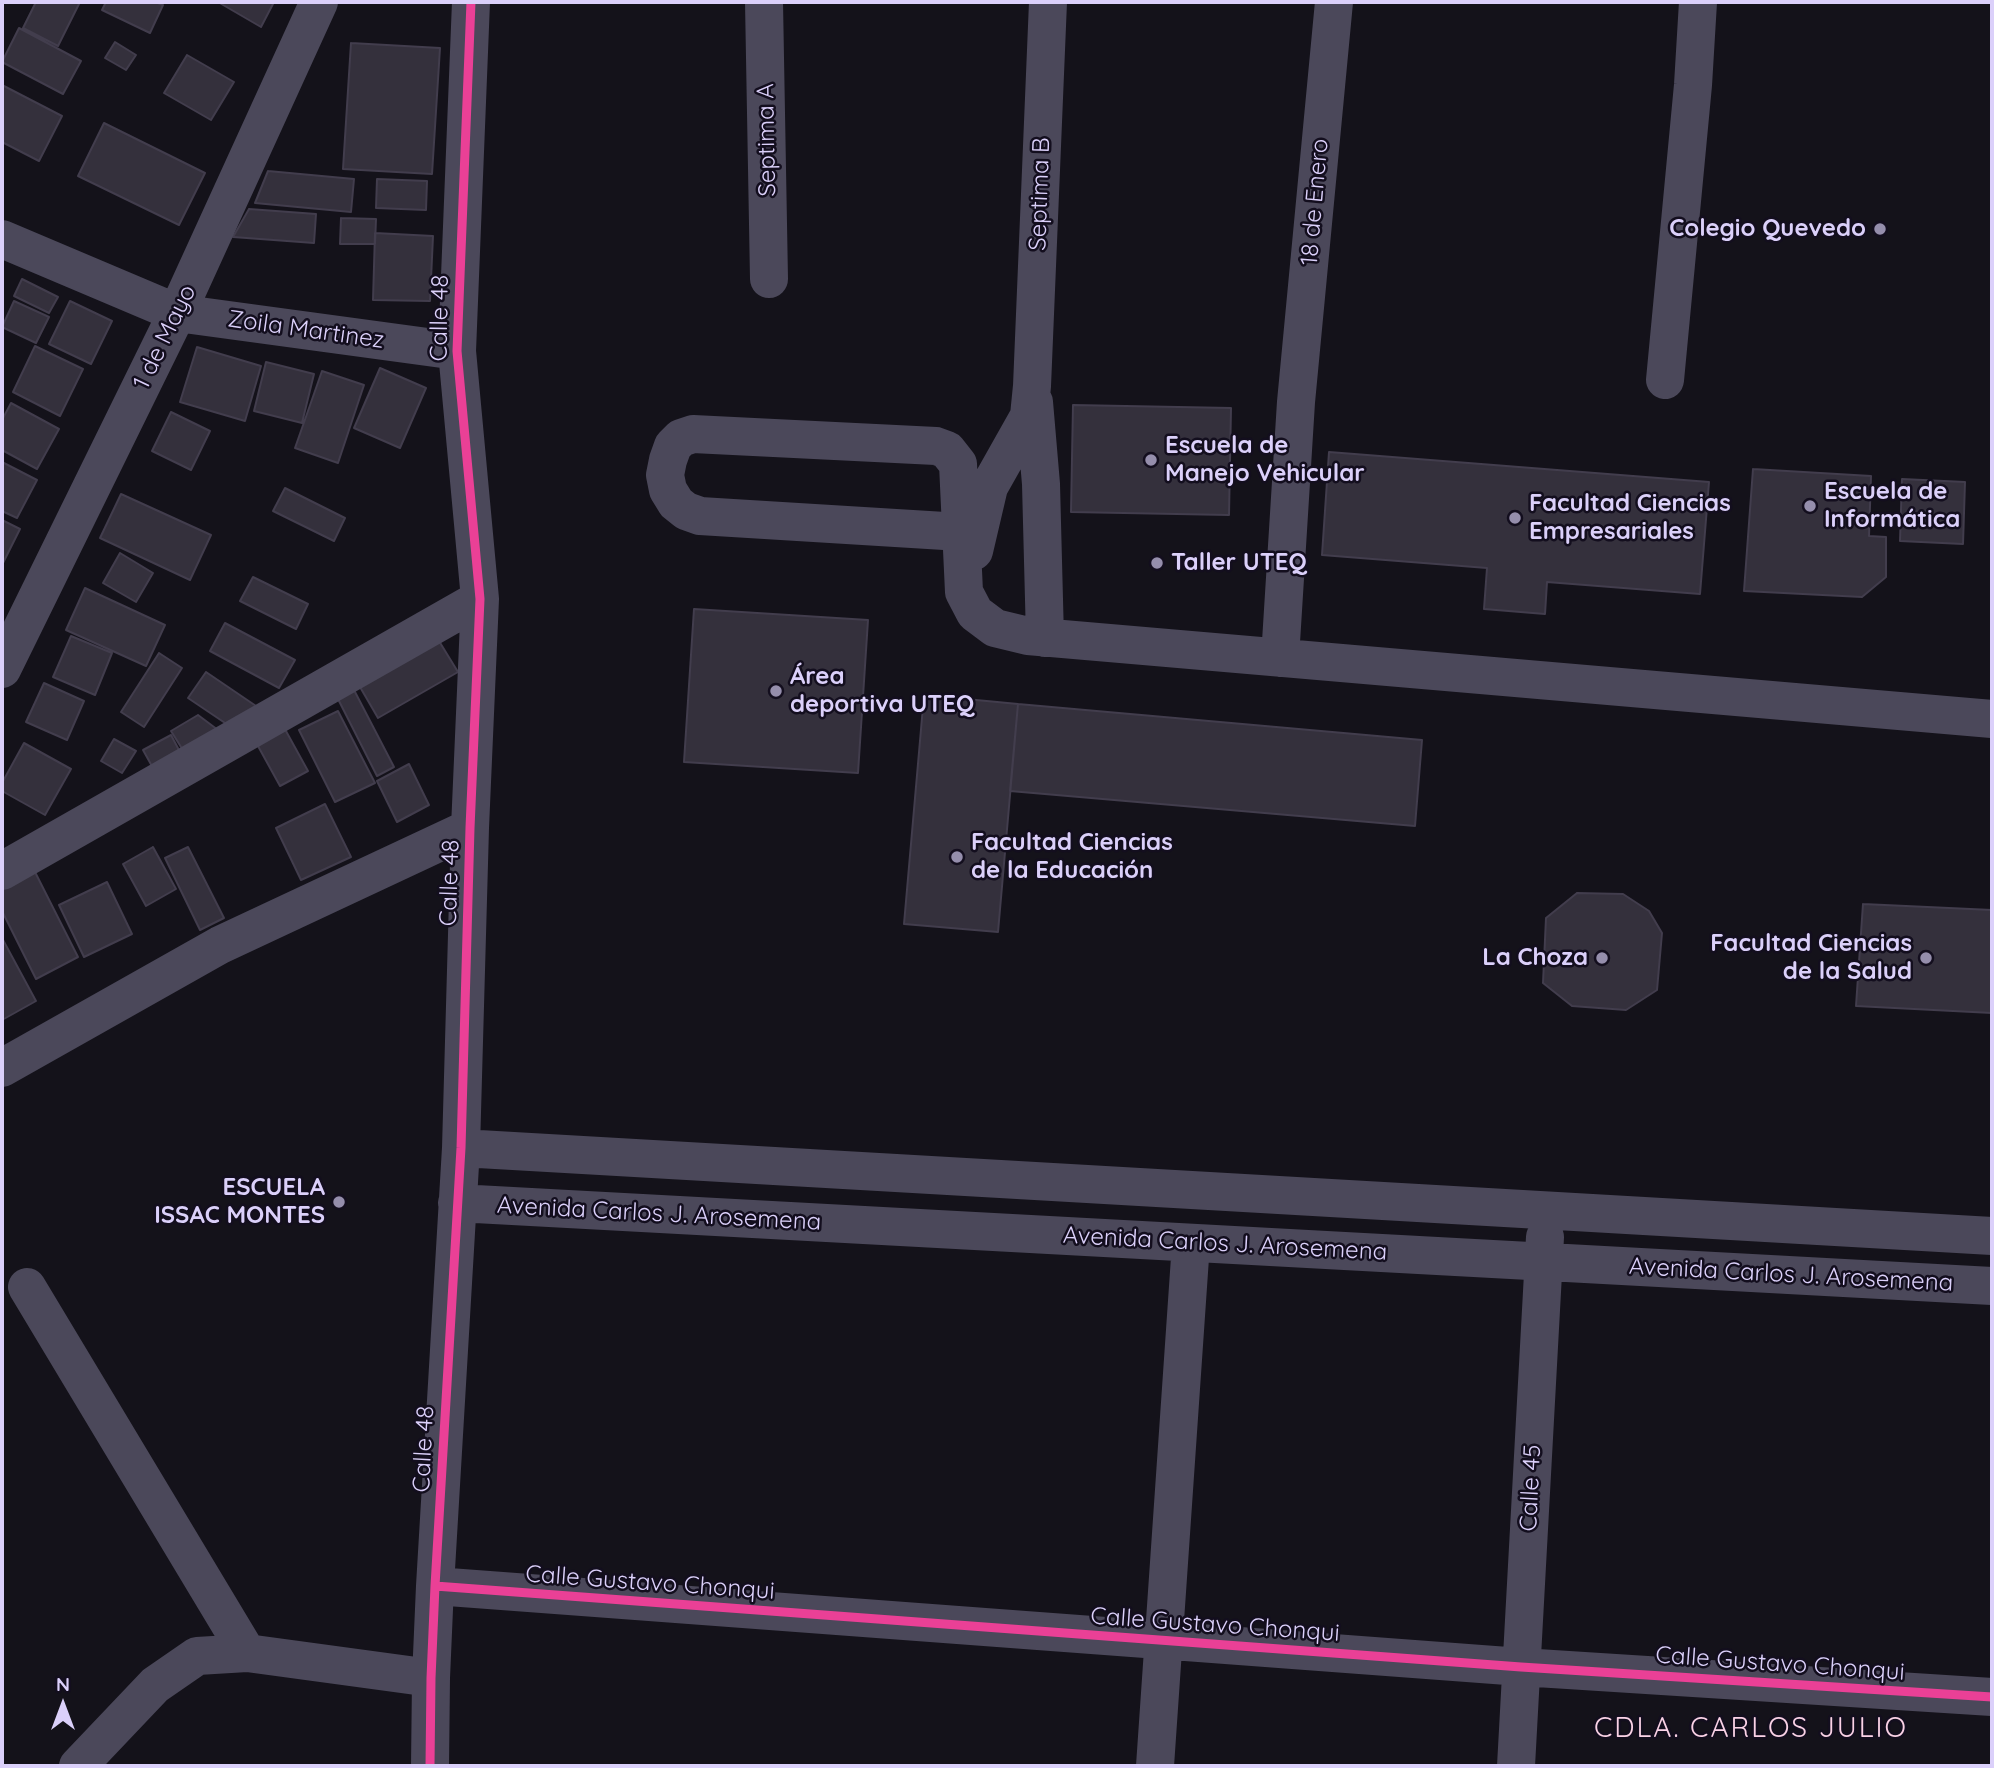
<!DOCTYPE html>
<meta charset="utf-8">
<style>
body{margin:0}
#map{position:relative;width:1994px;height:1768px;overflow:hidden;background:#14121a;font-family:Quicksand,sans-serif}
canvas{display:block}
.frame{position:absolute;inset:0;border:4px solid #dbd0fa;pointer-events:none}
.north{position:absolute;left:28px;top:1670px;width:70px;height:70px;-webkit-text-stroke:5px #130e1e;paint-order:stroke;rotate:0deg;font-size:19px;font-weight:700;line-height:28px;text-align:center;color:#dbd0fa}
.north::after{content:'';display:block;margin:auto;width:24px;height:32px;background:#dbd0fa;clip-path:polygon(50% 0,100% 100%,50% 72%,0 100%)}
</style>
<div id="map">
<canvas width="1994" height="1768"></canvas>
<div class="frame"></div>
<div class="north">N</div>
</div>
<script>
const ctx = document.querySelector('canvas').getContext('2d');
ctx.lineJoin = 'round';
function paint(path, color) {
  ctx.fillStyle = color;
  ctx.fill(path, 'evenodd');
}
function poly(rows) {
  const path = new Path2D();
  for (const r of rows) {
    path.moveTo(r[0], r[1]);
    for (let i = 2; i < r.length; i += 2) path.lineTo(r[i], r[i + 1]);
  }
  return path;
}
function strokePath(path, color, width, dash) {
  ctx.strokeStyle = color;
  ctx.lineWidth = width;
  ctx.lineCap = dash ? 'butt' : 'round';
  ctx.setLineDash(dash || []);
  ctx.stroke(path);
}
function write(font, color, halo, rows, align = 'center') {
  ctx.font = font + ' Quicksand,sans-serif';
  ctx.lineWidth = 5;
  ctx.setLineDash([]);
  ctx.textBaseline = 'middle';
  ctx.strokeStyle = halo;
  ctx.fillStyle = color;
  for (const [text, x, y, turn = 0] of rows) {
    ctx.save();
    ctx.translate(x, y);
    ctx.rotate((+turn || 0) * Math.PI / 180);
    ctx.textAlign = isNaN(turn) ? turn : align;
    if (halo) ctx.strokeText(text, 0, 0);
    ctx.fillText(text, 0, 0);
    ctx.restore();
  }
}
const building = poly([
 [36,2,80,2,58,46,23,28,36,2],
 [106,2,155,2,163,5,150,33,102,10,106,2],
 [218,2,274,2,261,27,218,2],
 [19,28,81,61,63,94,2,62,19,28],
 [115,42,136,55,126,70,105,58,115,42],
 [351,43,440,48,432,174,343,169,351,43],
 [187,55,234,82,211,120,164,93,187,55],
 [2,85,62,116,39,161,2,142,2,85],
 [104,123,205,173,179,225,78,176,104,123],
 [268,171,354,179,351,212,255,203,268,171],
 [377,179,427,181,426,210,376,208,377,179],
 [249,209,316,214,314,243,233,237,249,209],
 [341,218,376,219,375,244,340,244,341,218],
 [375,233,433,236,430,301,373,300,375,233],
 [22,279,58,297,49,313,14,296,22,279],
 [14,301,49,317,36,343,2,327,14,301],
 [70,301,112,321,91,364,49,344,70,301],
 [35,346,83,369,60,416,13,392,35,346],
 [197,347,261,366,245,421,180,402,197,347],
 [266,362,314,374,302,423,254,411,266,362],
 [380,368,426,388,400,448,354,428,380,368],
 [322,371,364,385,338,463,295,448,322,371],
 [11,403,59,429,37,469,2,450,2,420,11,403],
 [1073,405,1231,408,1229,515,1071,512,1073,405],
 [171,412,210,431,191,470,152,451,171,412],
 [1329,452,1709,482,1700,594,1547,582,1545,614,1484,609,1487,568,1322,555,1329,452],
 [2,462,37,480,17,518,2,511,2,462],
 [1753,469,1871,476,1869,536,1886,537,1886,577,1862,597,1744,591,1753,469],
 [1902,479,1965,482,1963,544,1900,541,1902,479],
 [285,488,345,518,334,541,273,511,285,488],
 [121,494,211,535,190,580,100,538,121,494],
 [2,520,20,529,2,565,2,520],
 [120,553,153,573,136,602,103,583,120,553],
 [253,577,308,604,296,629,240,601,253,577],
 [85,588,165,625,146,666,66,630,85,588],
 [694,609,868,620,858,773,684,762,694,609],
 [225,623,295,660,279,688,210,651,225,623],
 [71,636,112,653,95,695,53,677,71,636],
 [439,641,458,672,378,718,360,687,439,641],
 [159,653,182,668,144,727,121,712,159,653],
 [206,672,259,708,231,727,188,698,206,672],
 [44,683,84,701,67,740,26,722,44,683],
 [354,690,394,767,377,776,338,699,354,690],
 [924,695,1018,704,998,932,904,924,924,695],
 [1018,704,1422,740,1415,826,1010,791,1018,704],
 [338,711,375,783,335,802,299,730,338,711],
 [198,715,222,733,186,755,171,731,198,715],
 [281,722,308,771,280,786,253,737,281,722],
 [171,735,180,752,153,768,143,750,171,735],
 [114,739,136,751,122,773,101,761,114,739],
 [24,743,71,769,45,815,2,791,2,783,24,743],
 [409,764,429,805,397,822,377,781,409,764],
 [325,804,351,857,301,880,276,828,325,804],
 [153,847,176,889,146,906,123,864,153,847],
 [188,847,224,918,200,930,165,858,188,847],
 [34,870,78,957,36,979,2,911,2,886,34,870],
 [107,882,132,934,84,957,59,905,107,882],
 [1577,893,1623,894,1649,911,1662,933,1657,990,1626,1010,1572,1006,1543,983,1546,918,1577,893],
 [1863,904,1992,910,1992,1013,1856,1006,1863,904],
 [2,938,36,1001,2,1020,2,938]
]);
paint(building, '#34303c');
strokePath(building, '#423d4d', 2);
strokePath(poly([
 [764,2,769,279],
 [2,239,177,313,457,351],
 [1665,380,1693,85,1698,2],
 [1034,402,1041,484,1045,638],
 [961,532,700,516,686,511,676,503,668,490,665,475,668,460,673,446,681,438,693,434,936,446,947,450,958,464,964,592,975,613,995,628,1028,636,1992,719],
 [974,551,989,487,1029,416,1032,386,1048,2],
 [1280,658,1296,402,1334,2],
 [2,669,177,313,319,2],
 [2,871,480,599],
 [2,1068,220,945,470,828],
 [461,1148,1992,1236],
 [457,1203,1992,1286],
 [27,1287,247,1653],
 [435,1586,1521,1667,1992,1697],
 [78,1766,155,1685,197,1656,247,1653,431,1678],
 [430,1766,431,1678,435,1586,461,1148,470,828,480,599,457,351,471,2],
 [1155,1766,1191,1243],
 [1516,1766,1545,1237]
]), '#4b485a', 38);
strokePath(poly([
 [435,1586,1521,1667,1992,1697],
 [430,1766,431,1678,435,1586,461,1148,470,828,480,599,457,351,471,2]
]), '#ea4096', 9);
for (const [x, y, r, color] of [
 [1880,229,7,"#958eac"],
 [1151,460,7,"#958eac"],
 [1810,506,7,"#958eac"],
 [1515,518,7,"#958eac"],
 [1157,563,7,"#958eac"],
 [776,691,7,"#958eac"],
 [957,857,7,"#958eac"],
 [1602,958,7,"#958eac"],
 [1926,958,7,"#958eac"],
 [339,1202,7,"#958eac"]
]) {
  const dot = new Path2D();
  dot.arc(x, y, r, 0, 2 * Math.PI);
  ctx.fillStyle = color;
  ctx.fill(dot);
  strokePath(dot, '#130e1e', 2.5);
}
write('24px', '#dbd0fa', '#130e1e', [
 ["Septima A",767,140,-91],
 ["Septima B",1040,194,-88],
 ["18 de Enero",1315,202,-85],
 ["Calle 48",440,318,-89],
 ["Zoila Martinez",306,330,8],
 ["1 de Mayo",165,337,-64],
 ["Calle 48",450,883,-88],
 ["Avenida Carlos J. Arosemena",659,1214,3],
 ["Avenida Carlos J. Arosemena",1225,1244,3],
 ["Avenida Carlos J. Arosemena",1791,1275,3],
 ["Calle 48",424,1449,-87],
 ["Calle 45",1531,1488,-87],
 ["Calle Gustavo Chonqui",650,1583,4],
 ["Calle Gustavo Chonqui",1215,1625,4],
 ["Calle Gustavo Chonqui",1780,1664,4]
]);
write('bold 24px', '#dbd0fa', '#130e1e', [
 ["Colegio Quevedo",1866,229,"right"],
 ["Escuela de",1165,446],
 ["Manejo Vehicular",1165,474],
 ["Escuela de",1824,492],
 ["Informática",1824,520],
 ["Facultad Ciencias",1529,504],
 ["Empresariales",1529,532],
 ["Taller UTEQ",1171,563],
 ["Área",790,677],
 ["deportiva UTEQ",790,705],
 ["Facultad Ciencias",971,843],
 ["de la Educación",971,871],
 ["Facultad Ciencias",1912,944,"right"],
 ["de la Salud",1912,972,"right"],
 ["La Choza",1588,958,"right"],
 ["ESCUELA",325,1188,"right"],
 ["ISSAC MONTES",325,1216,"right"]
], 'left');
ctx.letterSpacing = '2px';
write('28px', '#fad2e6', '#130e1e', [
 ["CDLA. CARLOS JULIO",1751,1729]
]);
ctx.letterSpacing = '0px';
</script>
